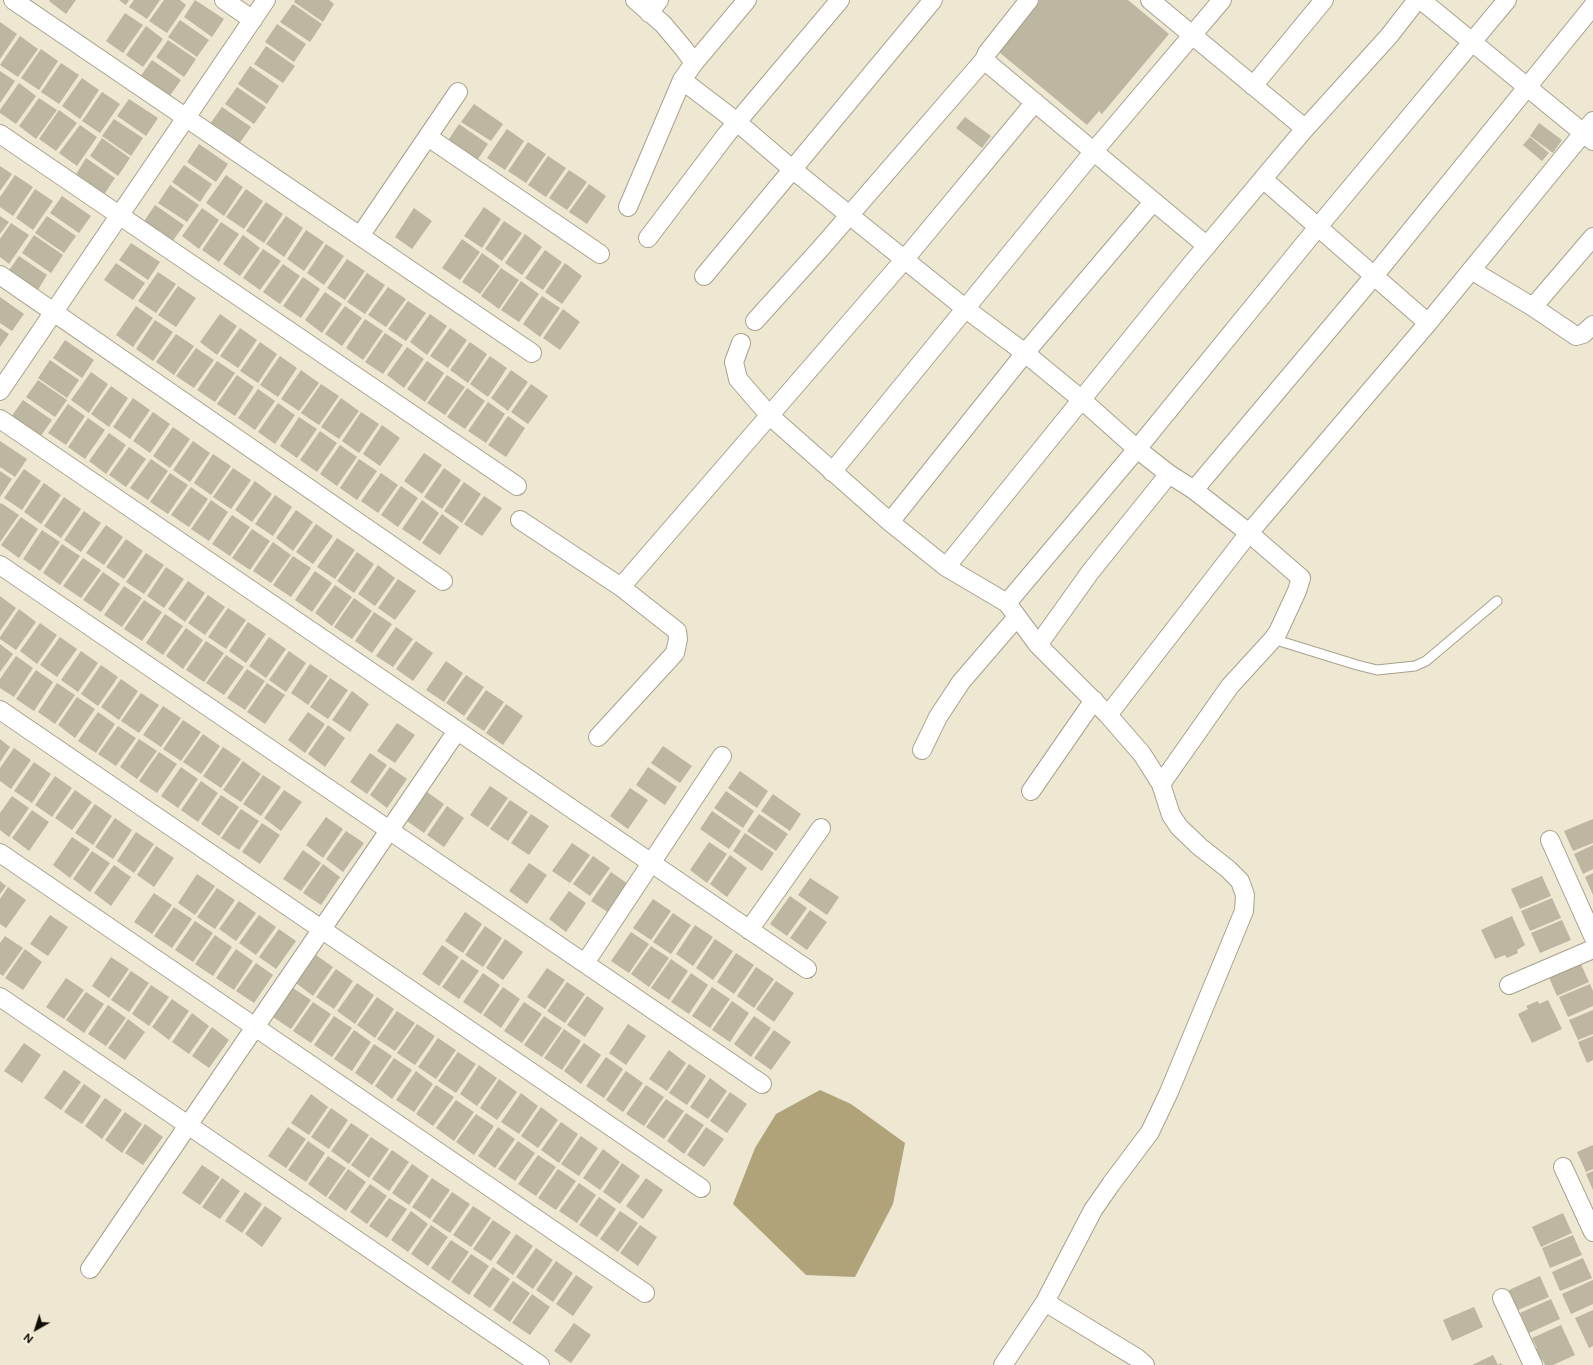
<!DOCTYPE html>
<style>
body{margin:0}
#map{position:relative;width:1593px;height:1365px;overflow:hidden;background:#eee7d2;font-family:"Public Sans",sans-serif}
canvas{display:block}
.north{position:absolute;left:16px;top:1309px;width:40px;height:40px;-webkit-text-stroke:3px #fbf4df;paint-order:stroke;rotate:219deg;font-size:11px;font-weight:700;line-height:16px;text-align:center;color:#0f0c06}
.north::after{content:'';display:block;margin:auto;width:14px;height:18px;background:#0f0c06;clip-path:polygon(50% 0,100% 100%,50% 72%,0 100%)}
</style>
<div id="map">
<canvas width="1593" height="1365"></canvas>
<div class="north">N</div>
</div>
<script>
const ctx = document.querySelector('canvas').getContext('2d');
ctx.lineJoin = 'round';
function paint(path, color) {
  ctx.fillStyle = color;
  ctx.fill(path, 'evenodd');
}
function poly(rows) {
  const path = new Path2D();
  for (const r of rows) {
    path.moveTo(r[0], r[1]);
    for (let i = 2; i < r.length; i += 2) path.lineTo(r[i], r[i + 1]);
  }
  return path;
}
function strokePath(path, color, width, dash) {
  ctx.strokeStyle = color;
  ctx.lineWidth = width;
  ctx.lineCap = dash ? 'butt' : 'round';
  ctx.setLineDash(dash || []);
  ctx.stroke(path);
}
paint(poly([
 [820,1090,851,1104,905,1143,893,1204,855,1277,806,1275,733,1204,755,1148,776,1114]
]), '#b0a37a');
paint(poly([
 [50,0,76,0,66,14,49,1],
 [119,0,129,0,126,5],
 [134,0,160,0,147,19,129,7],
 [164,0,180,0,186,5,167,33,149,21],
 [195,0,224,19,212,37,184,17],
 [295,0,329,0,334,4,323,22,294,2],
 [1032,0,1128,0,1169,34,1102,114,1099,111,1087,125,993,47],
 [293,4,322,24,310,42,280,22],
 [125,13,143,25,123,53,106,41],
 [180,20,209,40,197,57,168,37],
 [0,22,17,34,0,59],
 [277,24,306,44,294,62,265,42],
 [146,26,163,39,143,67,126,55],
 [20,36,38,49,18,77,0,65],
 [168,40,196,59,184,77,156,57],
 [266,46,295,66,283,83,254,64],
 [41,49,58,61,39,90,21,78],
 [152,60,181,80,169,97,140,77],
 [61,63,79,75,59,104,41,92],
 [250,66,279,86,267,104,238,84],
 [0,71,15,81,0,103],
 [82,78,99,90,80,119,62,106],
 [19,83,36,96,16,124,0,113,0,110],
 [237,87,266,107,254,124,225,104],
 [102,92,120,104,100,133,82,121],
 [39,98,57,110,36,139,19,126],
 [129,99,158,118,146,136,117,116],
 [474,104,503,124,491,141,461,122],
 [222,107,251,127,239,144,210,124],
 [59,110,77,123,56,151,39,139],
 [965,117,991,136,982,148,956,128],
 [114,119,143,138,131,156,102,136],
 [1539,123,1562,140,1553,153,1530,136],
 [459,124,488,144,476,162,447,142],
 [80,125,97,137,77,166,59,153],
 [507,129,524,141,505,170,487,158],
 [1530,137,1549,153,1542,161,1523,145],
 [102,138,130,158,118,176,90,156],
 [528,142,546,154,526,183,508,171],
 [199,144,228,164,216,182,187,162],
 [548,156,566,168,546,197,528,185],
 [86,158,115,178,103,196,75,176],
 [184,165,212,184,200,202,172,182],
 [0,166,12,174,0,191],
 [569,170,587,182,567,210,549,198],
 [15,175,33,187,13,216,0,207,0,197],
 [226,175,243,187,224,216,206,203],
 [589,184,606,196,587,224,569,212],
 [170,185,199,205,187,222,158,203],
 [35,189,53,201,33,230,16,218],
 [246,189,263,201,244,229,226,217],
 [62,196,91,216,79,233,50,213],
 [266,202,283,214,264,243,246,231],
 [155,205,184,225,172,242,143,223],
 [484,207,501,219,482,248,464,236],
 [202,208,219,220,199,249,182,236],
 [414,208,432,221,412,249,395,237],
 [0,216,9,222,0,234],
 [47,216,76,236,64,253,35,233],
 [286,216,303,228,284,257,266,244],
 [504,221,522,233,502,261,485,249],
 [221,222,239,234,219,262,202,250],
 [11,223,29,235,9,264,0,257,0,239],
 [306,230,324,242,304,271,287,259],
 [525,234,542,247,522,275,505,263],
 [34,235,63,255,51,273,22,253],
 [243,235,260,248,240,276,223,264],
 [462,239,480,252,460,280,442,268],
 [131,243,160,262,148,280,119,260],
 [326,244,344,256,324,285,307,273],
 [263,249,281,261,260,290,243,278],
 [545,250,562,262,543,290,525,278],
 [482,253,500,266,480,294,462,282],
 [19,256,47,275,36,293,7,273],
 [347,259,365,271,345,300,327,288],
 [116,263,145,283,133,300,104,280],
 [565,263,582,276,562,304,545,292],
 [283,264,300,276,280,304,263,292],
 [501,268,519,280,499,309,481,296],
 [158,272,176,284,156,313,138,301],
 [367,273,385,285,365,314,347,302],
 [303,277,320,289,301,318,283,306],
 [521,281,539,294,519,322,501,310],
 [178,286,196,298,176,327,158,315],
 [388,287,406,299,386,327,368,315],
 [325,292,342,304,322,333,305,320],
 [542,296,560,308,540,337,523,324],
 [0,297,24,314,12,331,0,323],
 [408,301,426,313,406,341,388,329],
 [136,306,153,318,133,347,116,335],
 [345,306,362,318,342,346,325,334],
 [563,309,580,322,560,350,543,338],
 [220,314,237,326,217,355,200,342],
 [430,314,447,326,427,355,410,342],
 [365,319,383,331,363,360,346,348],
 [155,320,173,332,153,361,136,349],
 [0,328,9,334,0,347],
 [240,328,257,340,238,368,220,356],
 [450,328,467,340,448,368,430,356],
 [385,333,403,345,383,374,365,362],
 [176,334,194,346,174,375,156,362],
 [65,340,94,360,82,378,53,358],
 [260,342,277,354,258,383,240,371],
 [470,342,487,354,468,383,450,370],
 [407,347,424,359,404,388,387,375],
 [196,348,214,360,194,388,176,376],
 [280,356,297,368,278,397,260,385],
 [490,356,507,368,488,397,470,384],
 [50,360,79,380,67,398,38,378],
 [217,361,235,373,215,402,197,390],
 [427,361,444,373,425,402,407,389],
 [301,370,319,383,299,411,281,399],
 [511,370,528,382,508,411,491,398],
 [91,372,108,384,89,413,71,400],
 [237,375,254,387,235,416,217,404],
 [447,375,465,387,445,415,427,403],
 [38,380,67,400,55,417,26,397],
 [321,384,339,396,319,425,301,413],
 [531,384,548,396,528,424,511,412],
 [111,386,128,398,109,427,91,414],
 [467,388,485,401,465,429,447,417],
 [258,389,275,401,255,430,238,418],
 [133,398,150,410,130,439,113,427],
 [341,398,359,411,339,439,321,427],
 [23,400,52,420,40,437,11,417],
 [488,402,505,414,486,443,468,431],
 [278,403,295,415,275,444,258,432],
 [68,404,85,416,66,445,48,433],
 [153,412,170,424,150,453,133,441],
 [361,412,379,424,359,453,342,441],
 [508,416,525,428,506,457,488,445],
 [299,417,317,429,297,458,280,446],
 [88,418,105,430,85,459,68,447],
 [382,425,400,438,380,466,363,454],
 [173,427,190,439,170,468,153,456],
 [320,431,337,443,317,472,300,460],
 [109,433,126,445,106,474,89,461],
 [0,441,27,459,15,477,0,467],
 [193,441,210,453,190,482,173,470],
 [340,445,357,457,337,486,320,474],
 [129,447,146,459,126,487,109,475],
 [424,453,442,465,422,494,404,481],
 [213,454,231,466,211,495,194,483],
 [151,459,168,471,148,500,130,488],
 [359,459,377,471,357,500,340,488],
 [233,468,251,480,231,509,213,497],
 [444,468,461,480,442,509,424,497],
 [24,469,41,481,22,510,4,498],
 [0,471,12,479,0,497],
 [170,473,188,485,168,514,150,502],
 [381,473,398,485,378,513,361,501],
 [255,481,272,494,252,522,235,510],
 [464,482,481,494,462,523,444,511],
 [44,483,61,495,41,524,24,512],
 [401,486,418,498,398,527,381,515],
 [191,487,208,499,189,527,171,515],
 [275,495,292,507,273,536,255,524],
 [484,496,502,508,482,536,464,524],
 [64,497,81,509,61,538,44,526],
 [211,500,228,512,209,541,191,529],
 [422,500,439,513,420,541,402,529],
 [1,503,19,515,0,542,0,504],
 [296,510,313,522,293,551,276,538],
 [84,511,101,523,81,552,64,540],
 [442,514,459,527,440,555,422,543],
 [232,515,250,527,230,556,212,544],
 [21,517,38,529,19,558,1,545],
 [316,524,333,536,313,564,296,552],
 [106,525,123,537,104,565,86,553],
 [252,529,270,541,250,570,232,558],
 [42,530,60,542,40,571,23,559],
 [337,538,355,550,335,579,317,567],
 [126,539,143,551,124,579,106,567],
 [273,542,291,555,271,583,253,571],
 [62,544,80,556,60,585,43,573],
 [357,552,374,564,354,593,337,581],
 [146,553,164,565,144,594,126,582],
 [293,556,311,568,291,597,273,585],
 [83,558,101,570,81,598,63,586],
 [378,565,395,578,375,606,358,594],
 [166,567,184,579,164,608,147,596],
 [315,571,332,583,312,612,295,600],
 [103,572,120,584,101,612,83,600],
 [398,579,416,591,395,620,378,608],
 [188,581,205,593,185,622,168,609],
 [335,585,352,597,332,626,315,613],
 [124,586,142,598,122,627,104,615],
 [208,595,225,607,205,635,188,623],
 [0,596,16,608,0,631],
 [354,598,372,611,352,639,334,627],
 [144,600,162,612,142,641,124,629],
 [228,608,246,620,226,649,208,637],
 [19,609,36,622,16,650,0,639,0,637],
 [374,612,392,624,372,653,355,641],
 [165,614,183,626,163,655,146,643],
 [248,622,266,634,246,663,229,651],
 [40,623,57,635,37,664,20,651],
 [396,627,413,639,393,667,376,656],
 [186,628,203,640,183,669,166,656],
 [60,637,77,649,57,677,40,665],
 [269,637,286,649,266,678,249,666],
 [206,641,224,653,204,682,186,670],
 [416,641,433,653,413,681,396,669],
 [0,644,13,654,0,672],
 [81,651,98,663,78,692,61,680],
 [289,651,306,663,286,692,269,680],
 [226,655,244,667,224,695,206,683],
 [16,656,33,668,14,697,0,688,0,679],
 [446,661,463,673,444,702,426,690],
 [310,664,328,676,308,705,291,693],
 [101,665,118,677,98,706,81,694],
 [247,669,265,681,245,710,227,698],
 [36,670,53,682,34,711,16,699],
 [466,675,484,687,464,716,446,703],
 [330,678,348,690,328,719,310,707],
 [121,679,138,691,119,720,101,707],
 [57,683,75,695,55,724,38,712],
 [267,683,285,695,265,724,247,712],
 [486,690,504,702,484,731,466,719],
 [352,691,369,704,350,732,332,720],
 [141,693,159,705,139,733,121,721],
 [77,697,95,709,75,738,58,725],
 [506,704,523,716,503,745,486,733],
 [163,706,181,718,161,747,143,735],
 [98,712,115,724,96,753,78,741],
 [308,712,325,724,305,753,288,740],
 [183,720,201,732,181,761,163,749],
 [397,723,415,735,395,763,377,751],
 [328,725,345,738,325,767,308,754],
 [118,726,136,738,116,766,98,754],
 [203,734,220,746,201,774,183,762],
 [0,739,10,747,0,762],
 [139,739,157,751,137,779,120,767],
 [663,746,692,766,680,783,651,763],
 [223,747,241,759,221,788,203,776],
 [14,748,31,760,11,789,0,781,0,768],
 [159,752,177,764,157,793,139,781],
 [370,753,387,765,367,794,350,782],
 [243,761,261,774,241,802,223,790],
 [34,762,51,774,32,803,14,791],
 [181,767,198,779,178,808,161,796],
 [390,767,407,779,387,808,370,795],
 [648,767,677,787,665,805,636,785],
 [740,771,768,791,757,808,728,788],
 [263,775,281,787,261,816,243,804],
 [55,776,72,788,52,817,35,805],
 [201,781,218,793,198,822,181,810],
 [490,786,508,798,488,827,470,815],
 [630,788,648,800,628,829,610,816],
 [75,790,92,802,72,830,55,818],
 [284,790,302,802,281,831,264,818],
 [726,791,754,811,743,828,714,808],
 [427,792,444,804,424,833,407,821],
 [773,794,801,814,790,831,761,811],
 [221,795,239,807,219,836,201,824],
 [12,796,29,808,9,837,0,830,0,813],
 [510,800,528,812,508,841,490,829],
 [95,804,112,816,93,845,75,833],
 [447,806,464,818,444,847,427,835],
 [241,809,259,821,239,850,221,838],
 [32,810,49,822,29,851,12,838],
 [712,811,741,831,729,849,700,829],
 [531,814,549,826,529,855,511,843],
 [759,814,788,834,776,851,747,831],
 [326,817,343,829,323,858,306,845],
 [115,818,132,830,113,859,95,847],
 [1593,819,1593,843,1573,851,1564,831],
 [262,823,280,835,260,864,242,852],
 [346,831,364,843,343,872,326,859],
 [136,832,154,844,134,873,117,861],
 [745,833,774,853,762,871,733,851],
 [72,837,90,849,70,878,53,865],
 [709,842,727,854,707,883,690,870],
 [572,843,590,855,570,883,552,871],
 [1593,845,1593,869,1583,874,1574,854],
 [156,846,174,858,154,887,137,875],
 [303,850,321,863,301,891,283,879],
 [92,851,110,863,90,892,73,879],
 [730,855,747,868,727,897,710,884],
 [593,856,610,868,590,896,573,884],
 [529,863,547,875,527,904,509,891],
 [323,864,340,877,321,905,303,893],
 [114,865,131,877,111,906,94,893],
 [611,872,628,884,609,913,591,901],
 [1593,873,1593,895,1585,877],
 [197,874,215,886,195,915,178,903],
 [1542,876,1551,896,1520,909,1511,889],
 [810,878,839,897,827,915,798,895],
 [0,881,6,886,0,894],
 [8,887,26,900,6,928,0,924,0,899],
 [217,888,235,900,215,929,197,917],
 [569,891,586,903,566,932,549,919],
 [154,893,172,905,152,934,134,922],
 [790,896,807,908,787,936,770,924],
 [1552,898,1561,918,1530,931,1521,911],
 [653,899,671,911,651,940,633,928],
 [239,901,256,913,236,941,219,929],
 [174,907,192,919,172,948,154,936],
 [810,910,827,922,807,950,790,938],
 [465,912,482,924,463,953,445,941],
 [673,913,691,925,671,954,653,942],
 [50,915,68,927,48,956,30,944],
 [259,915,276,927,256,955,239,943],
 [1512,916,1525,945,1517,950,1518,953,1507,958,1505,955,1495,959,1481,930],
 [1562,920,1571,940,1540,953,1531,933],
 [195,921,213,933,193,962,175,950],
 [695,925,713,937,693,966,676,954],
 [485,926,502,938,483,967,465,955],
 [279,929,296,941,276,969,259,957],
 [631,932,649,944,629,973,611,961],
 [215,935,232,947,213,976,195,964],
 [5,936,23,948,3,976,0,974,0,943],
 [505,939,523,952,503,980,486,968],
 [715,939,733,951,713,980,696,968],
 [442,945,459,957,439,986,422,974],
 [651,946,669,958,649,987,631,974],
 [25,949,42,962,23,990,5,978],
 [236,949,253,961,234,990,216,978],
 [736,953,754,965,734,994,717,982],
 [316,955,333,967,313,996,296,983],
 [111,957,129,969,109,998,92,986],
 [462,959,479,971,459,999,442,987],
 [671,959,688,971,669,1000,651,988],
 [1580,962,1589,982,1557,996,1548,975],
 [256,963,273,975,254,1003,236,991],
 [756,967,774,979,754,1008,737,996],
 [547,968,565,980,545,1009,527,997],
 [336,969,353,981,334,1009,316,997],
 [131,971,149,983,129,1012,111,1000],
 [483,973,500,985,481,1014,463,1002],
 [691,973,708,985,689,1014,671,1002],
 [66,978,84,990,64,1019,46,1007],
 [776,981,794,993,774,1022,756,1009],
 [567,982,585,994,565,1023,547,1011],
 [357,983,374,995,355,1024,337,1011],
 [1590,984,1593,991,1593,1006,1568,1017,1559,997],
 [151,985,169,997,149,1026,132,1014],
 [503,987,520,999,501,1028,483,1015],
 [712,987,730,999,710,1028,692,1016],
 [293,988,311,1000,291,1029,273,1017],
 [86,992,104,1004,84,1033,66,1020],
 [587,996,604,1008,585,1037,567,1025],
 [377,997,394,1009,375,1038,357,1025],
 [172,999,189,1011,169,1040,152,1027],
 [1548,1000,1562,1029,1532,1043,1518,1014,1528,1009,1526,1006,1538,1001,1539,1004],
 [732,1001,749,1013,730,1042,712,1030],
 [313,1002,331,1014,311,1043,293,1031],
 [524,1002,542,1014,522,1043,504,1031],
 [108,1005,126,1018,106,1046,88,1034],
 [1593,1010,1593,1034,1578,1040,1569,1020],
 [397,1011,415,1023,395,1051,377,1039],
 [192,1013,209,1026,189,1054,172,1042],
 [334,1016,352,1028,332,1057,314,1045],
 [544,1016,562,1028,542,1057,524,1045],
 [754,1016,771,1028,751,1057,734,1044],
 [128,1019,145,1032,125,1060,108,1048],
 [417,1024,435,1036,415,1065,397,1053],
 [628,1024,646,1036,626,1065,609,1053],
 [212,1027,229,1040,209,1068,192,1056],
 [564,1029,581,1041,562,1070,544,1058],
 [354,1030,371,1042,352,1071,334,1059],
 [774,1030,791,1042,771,1070,754,1058],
 [1593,1036,1593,1060,1587,1063,1578,1042],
 [438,1038,456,1050,436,1079,418,1067],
 [24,1043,41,1055,22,1083,4,1071],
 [584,1043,601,1055,581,1084,564,1071],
 [374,1044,392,1056,372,1085,355,1073],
 [669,1050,686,1063,667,1091,649,1079],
 [458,1052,476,1064,456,1093,438,1081],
 [606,1057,623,1069,604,1098,586,1086],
 [394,1058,412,1070,392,1099,375,1086],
 [689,1064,706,1076,687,1105,669,1093],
 [479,1065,497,1078,477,1106,460,1094],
 [64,1070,81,1082,61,1110,44,1098],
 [416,1071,433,1084,414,1112,396,1100],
 [626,1071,643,1083,623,1112,606,1100],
 [710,1078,727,1091,708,1119,690,1107],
 [499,1079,517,1092,497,1120,480,1108],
 [84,1084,101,1096,82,1124,64,1112],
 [436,1085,454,1097,433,1126,416,1114],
 [646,1085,664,1097,644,1126,626,1114],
 [730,1092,747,1104,727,1133,710,1121],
 [521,1093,538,1106,519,1134,501,1122],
 [311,1094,328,1107,309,1135,291,1123],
 [105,1098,122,1110,102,1139,85,1126],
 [666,1099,684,1111,664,1139,646,1127],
 [456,1100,474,1112,454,1141,436,1128],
 [541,1107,558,1120,538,1148,521,1136],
 [331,1108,348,1120,329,1149,311,1137],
 [125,1112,142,1124,122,1153,105,1140],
 [686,1113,704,1125,684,1154,667,1141],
 [476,1114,494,1126,474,1155,456,1142],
 [561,1122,578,1134,559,1163,541,1150],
 [351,1123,369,1135,349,1164,331,1151],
 [145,1124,163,1137,143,1165,125,1153],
 [288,1127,306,1139,286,1168,268,1156],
 [498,1127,515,1139,495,1168,478,1156],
 [706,1127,724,1139,704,1167,687,1155],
 [581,1136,598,1148,579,1176,561,1164],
 [371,1137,389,1149,369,1178,351,1165],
 [308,1141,325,1153,306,1182,288,1170],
 [518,1141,535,1153,515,1181,498,1169],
 [1593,1145,1593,1169,1586,1172,1577,1152],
 [603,1149,620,1162,600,1190,583,1178],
 [392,1150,409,1162,389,1191,372,1179],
 [538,1155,556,1167,536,1196,518,1184],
 [328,1156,346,1168,326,1197,308,1184],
 [622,1163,640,1176,620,1204,603,1192],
 [412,1164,429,1176,409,1205,392,1193],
 [202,1165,220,1177,200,1205,182,1193],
 [348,1169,366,1182,346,1211,328,1198],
 [558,1169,576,1181,556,1210,538,1198],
 [1593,1171,1593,1190,1586,1174],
 [222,1178,240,1191,220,1219,202,1207],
 [432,1178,450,1190,430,1219,412,1207],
 [646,1178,663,1190,643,1219,626,1206],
 [579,1183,596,1195,577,1223,559,1211],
 [370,1184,387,1196,367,1224,350,1212],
 [245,1192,262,1204,242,1233,225,1221],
 [452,1192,470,1204,450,1233,432,1221],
 [599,1197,616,1209,597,1237,579,1225],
 [389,1198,407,1209,387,1238,369,1226],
 [265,1206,282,1218,262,1247,245,1234],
 [473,1206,491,1218,471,1247,453,1235],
 [411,1211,428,1224,408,1252,391,1240],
 [620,1211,638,1223,618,1252,600,1239],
 [1563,1213,1572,1233,1541,1247,1532,1227],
 [493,1220,511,1232,491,1261,473,1249],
 [431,1225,448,1237,428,1266,411,1254],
 [640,1225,657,1237,638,1266,620,1253],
 [516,1234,533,1246,513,1275,496,1263],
 [1573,1235,1582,1255,1550,1268,1542,1248],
 [451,1240,469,1252,449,1281,431,1268],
 [536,1248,553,1260,533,1289,516,1277],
 [471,1254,489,1266,469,1295,451,1282],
 [1583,1258,1592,1278,1560,1291,1552,1272],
 [556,1261,573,1273,553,1302,536,1290],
 [493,1267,510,1279,490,1308,473,1296],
 [576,1275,593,1287,573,1316,556,1304],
 [1540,1276,1549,1297,1518,1310,1509,1290],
 [1593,1280,1593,1304,1571,1314,1562,1294],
 [513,1281,530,1293,510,1322,493,1310],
 [532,1294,550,1307,530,1335,512,1323],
 [1551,1299,1560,1319,1529,1333,1520,1313],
 [1474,1307,1483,1327,1452,1341,1443,1320],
 [1593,1310,1593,1346,1589,1348,1575,1318],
 [574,1323,591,1335,571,1363,554,1351],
 [1561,1325,1575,1355,1553,1365,1545,1365,1542,1359,1539,1361,1533,1349,1537,1348,1532,1338],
 [1493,1355,1498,1365,1501,1363,1502,1365,1472,1365]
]), '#bdb6a1');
const lane = poly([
 [1273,639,1357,665,1377,670,1415,666,1426,661,1497,601]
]);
const street = poly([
 [13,0,532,353],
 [224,0,253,20],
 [635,0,663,24,684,49,694,63],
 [1150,0,1302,126,1303,131],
 [1421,0,1593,141],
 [649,13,659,0],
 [984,60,1207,246],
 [682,80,737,122,792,169,966,309,1025,353,1082,400,1137,449,1169,474,1194,490,1249,533,1301,578,1297,591,1278,632,1273,639,1230,686,1161,784],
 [1253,86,1324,0],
 [0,134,517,486],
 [428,137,600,254],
 [1263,179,1428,323],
 [628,207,682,80,694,63,747,0],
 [360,236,458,92],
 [648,238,726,135,840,0],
 [1471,270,1533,307,1576,336,1583,334,1593,325],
 [0,275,443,581],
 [704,276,933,0],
 [1533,307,1593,237],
 [755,321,821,248,984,60,987,53,1029,0],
 [741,343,734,362,738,379,770,416,890,522,946,567,1007,603,1038,645,1108,715,1142,754,1161,784,1171,815,1179,827,1200,847,1228,869,1240,881,1245,895,1244,911,1169,1092,1150,1132,1111,1184,1093,1210,1045,1302,1003,1365],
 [0,391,266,0],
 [0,419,807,969],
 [832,472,1094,151,1222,0],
 [1194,490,1374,276,1593,6],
 [520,520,621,587,677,631,678,639,675,653,598,737],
 [890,522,1025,353,1153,202],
 [0,565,762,1084],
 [946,567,1189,267,1303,131,1389,36,1417,0],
 [621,587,904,260,1035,102],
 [1007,603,1137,449,1318,227,1507,0],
 [1038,645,1091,571,1169,474],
 [0,710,701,1188],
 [1108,715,1249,533,1428,323,1593,121],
 [922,750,938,717,961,682,1017,617],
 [1031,791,1094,700],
 [1550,840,1593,936],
 [0,853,645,1293],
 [749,930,821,828],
 [585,963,722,756],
 [1509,985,1593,949],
 [0,997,540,1365],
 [1563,1167,1593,1232],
 [90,1269,457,731],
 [1502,1298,1533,1365],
 [1045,1302,1137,1358,1145,1365]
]);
strokePath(lane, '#a8a18d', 11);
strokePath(street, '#a8a18d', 20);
strokePath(lane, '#fff', 9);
strokePath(street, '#fff', 18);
</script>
